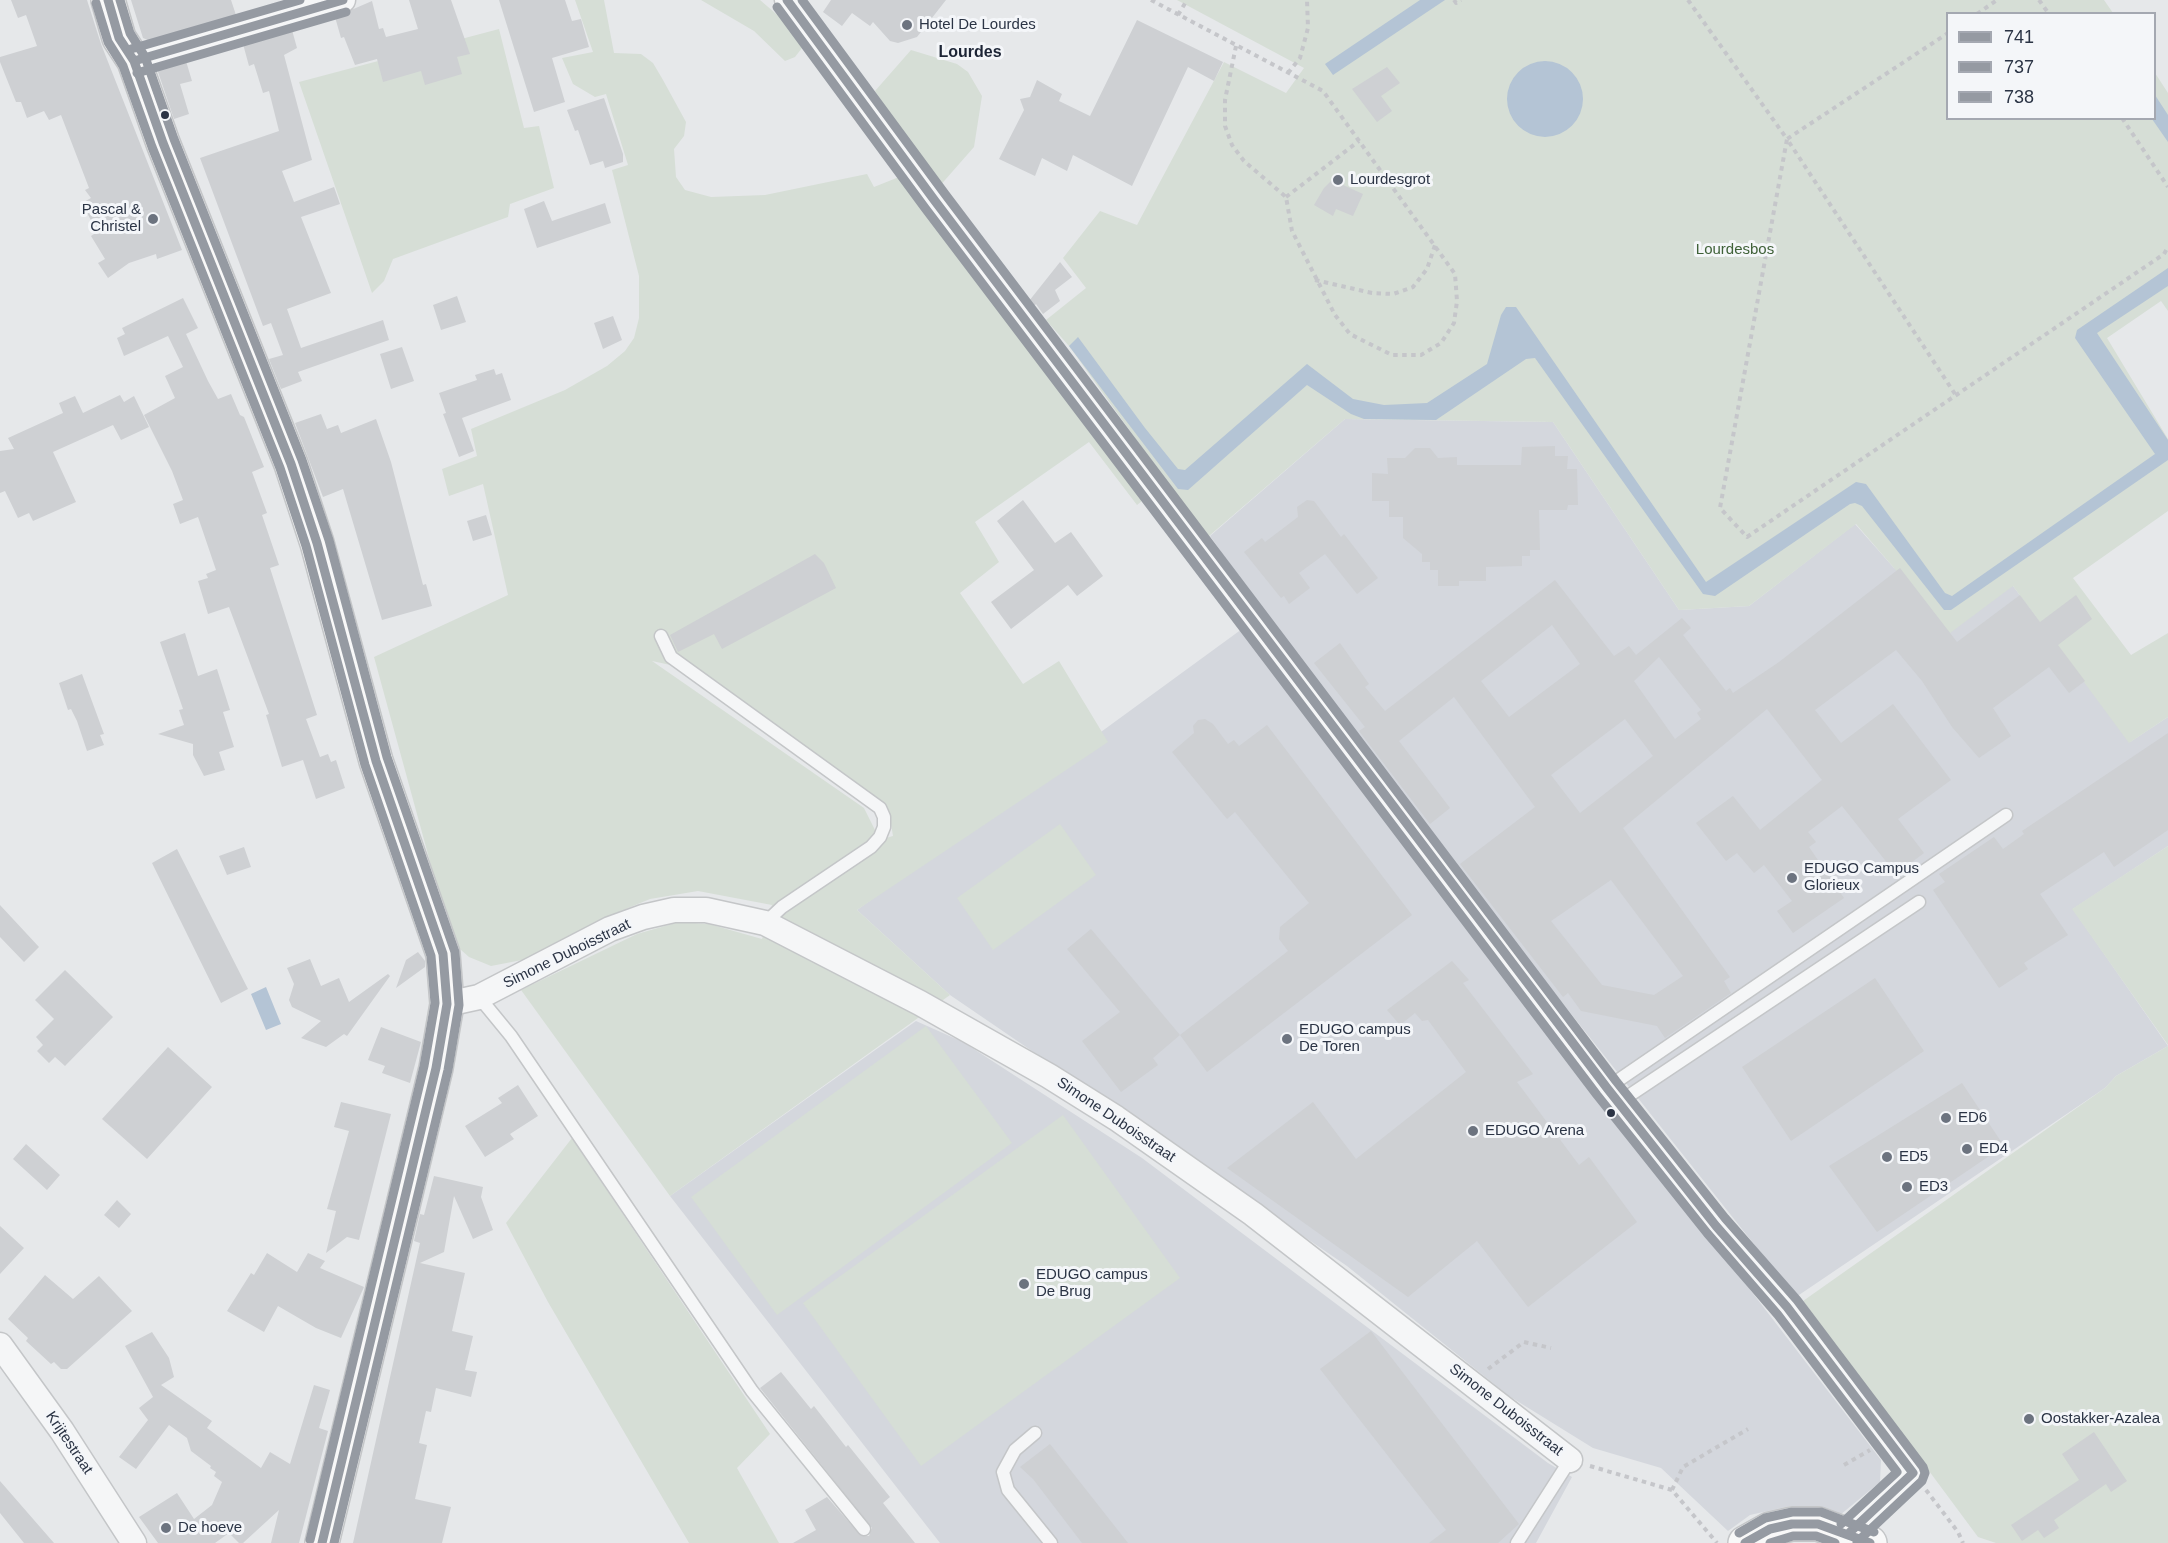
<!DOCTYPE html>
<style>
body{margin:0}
#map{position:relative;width:2168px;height:1543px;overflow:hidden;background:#e6e8ea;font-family:Helvetica,sans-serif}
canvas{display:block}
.legend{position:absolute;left:1946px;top:12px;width:210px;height:108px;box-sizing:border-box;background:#f4f6f9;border:2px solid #a4a8b1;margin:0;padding:8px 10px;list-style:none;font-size:18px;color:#2b3445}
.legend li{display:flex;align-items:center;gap:12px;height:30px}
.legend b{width:30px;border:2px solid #a4a8b1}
</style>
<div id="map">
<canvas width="2168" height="1543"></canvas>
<ul class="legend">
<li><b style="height:8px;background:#959aa2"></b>741</li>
<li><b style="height:8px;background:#959aa2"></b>737</li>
<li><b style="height:8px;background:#959aa2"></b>738</li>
</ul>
</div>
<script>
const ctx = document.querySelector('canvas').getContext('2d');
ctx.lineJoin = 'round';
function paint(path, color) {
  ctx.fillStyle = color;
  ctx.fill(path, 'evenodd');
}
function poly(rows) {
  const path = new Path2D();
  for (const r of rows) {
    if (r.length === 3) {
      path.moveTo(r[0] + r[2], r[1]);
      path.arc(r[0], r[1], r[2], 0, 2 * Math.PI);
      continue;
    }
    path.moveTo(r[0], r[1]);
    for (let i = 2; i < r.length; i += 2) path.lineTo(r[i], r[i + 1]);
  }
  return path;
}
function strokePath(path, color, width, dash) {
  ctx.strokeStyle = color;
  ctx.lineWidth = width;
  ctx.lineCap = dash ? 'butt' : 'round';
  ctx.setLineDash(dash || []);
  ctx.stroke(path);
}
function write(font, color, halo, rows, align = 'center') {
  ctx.font = font + ' Helvetica,sans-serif';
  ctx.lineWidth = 6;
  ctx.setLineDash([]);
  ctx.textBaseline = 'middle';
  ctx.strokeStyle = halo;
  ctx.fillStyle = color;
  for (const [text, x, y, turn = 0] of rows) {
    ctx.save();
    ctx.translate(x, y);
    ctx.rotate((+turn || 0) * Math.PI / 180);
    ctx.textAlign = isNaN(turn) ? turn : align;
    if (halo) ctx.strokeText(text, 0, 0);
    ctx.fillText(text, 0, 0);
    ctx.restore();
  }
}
paint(poly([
 [1345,419,1553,422,1679,610,1749,606,1855,524,1894,568,2013,586,2130,742,2168,717,2168,846,2073,909,2168,1046,2116,1076,2105,1088,1796,1297,1425,830,1304,669,1210,536],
 [1242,629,1881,1460,1880,1482,1840,1515,1822,1507,1790,1506,1750,1515,1728,1531,1661,1468,1593,1448,1509,1396,1347,1266,950,995,857,910],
 [916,1021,963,1042,1142,1158,1548,1463,1572,1477,1536,1543,940,1543,670,1196]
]), '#d4d7dd');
paint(poly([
 [575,0,604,0,614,53,641,54,653,63,663,80,686,122,684,136,674,149,676,177,685,190,711,197,765,195,867,174,874,187,899,177,1012,327,1148,496,1137,505,1089,442,975,522,999,562,960,593,1023,684,1059,661,1108,742,857,910,950,995,670,1196,521,990,637,934,679,922,709,924,762,939,772,905,698,891,650,899,604,918,522,960,491,966,469,957,452,942,374,657,508,595,483,484,449,496,442,469,477,456,471,429,565,390,607,366,625,351,634,338,639,318,639,276,612,170,628,165,606,94,595,97,573,84,562,58,593,52],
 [652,661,698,671,881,803,889,812,893,836,886,838,875,830,864,808],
 [701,0,760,0,796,31,802,48,795,57,785,61,754,31],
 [1177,0,2104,0,2113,13,1948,14,1948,118,2154,118,2155,73,2168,93,2168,311,2161,301,2107,338,2168,439,2168,511,2073,578,2131,655,2168,633,2168,717,2129,743,2013,586,1950,633,1856,524,1749,606,1679,610,1553,422,1345,419,1209,536,1181,502,1069,346,1046,320,1086,288,1063,258,1100,211,1137,225,1224,62,1286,93,1304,68],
 [499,29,524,128,539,126,554,188,510,204,508,217,393,259,384,281,372,293,299,82],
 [911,50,957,64,968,72,982,96,974,147,938,188,875,91],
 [1060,824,1096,875,993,950,957,898],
 [2168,846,2168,1045,2072,909],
 [926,1026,1012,1143,777,1315,691,1197],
 [2168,1046,2168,1543,1996,1543,1978,1537,1803,1301,2105,1088,2116,1076],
 [1063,1115,1180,1278,921,1466,803,1303],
 [572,1138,770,1434,737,1468,779,1543,689,1543,548,1302,506,1223]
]), '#d6ded6');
paint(poly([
 [1420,0,1445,0,1333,75,1325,64],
 [1545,99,38],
 [2155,95,2168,115,2168,142,2152,119,2154,118],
 [2168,268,2168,286,2097,333,2168,440,2168,460,1951,610,1944,610,1862,506,1855,503,1850,504,1715,596,1703,594,1535,358,1526,359,1436,420,1364,419,1351,414,1307,385,1188,490,1178,489,1069,346,1078,337,1145,428,1178,469,1185,470,1307,364,1353,399,1384,405,1427,403,1487,364,1501,315,1506,307,1516,307,1706,582,1856,482,1866,484,1945,593,1952,596,2155,454,2075,338,2077,330],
 [266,987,281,1024,266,1030,251,994]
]), '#b4c4d5');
paint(poly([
 [11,0,87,0,101,44,182,250,157,259,156,254,129,263,108,278,98,263,105,259,91,236,97,232,82,203,91,198,85,190,89,188,61,115,49,120,44,111,27,118,21,102,16,102,0,62,0,57,37,46,26,15,18,18],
 [131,0,231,0,236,15,150,41,143,38],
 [409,0,451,0,470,54,457,57,462,74,425,85,421,71,383,82,377,59,355,65,344,37,341,38,335,17,372,1,379,29,383,28,386,37,418,29],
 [499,0,565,0,572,21,581,19,589,47,552,58,565,102,534,112],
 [831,0,946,0,917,37,898,43,890,41,873,22,870,26,852,13,842,26,823,12],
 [1137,20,1223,62,1214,81,1188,67,1132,186,1073,155,1067,171,1042,158,1035,176,999,159,1024,110,1020,99,1030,97,1037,80,1062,94,1059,101,1090,116],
 [292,30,297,48,284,55,312,160,282,171,294,202,334,187,340,204,301,217,331,293,287,309,301,348,383,320,389,340,298,372,302,381,281,389,269,359,283,355,271,323,263,326,200,158,279,131,269,91,263,93,254,64,249,66,243,44],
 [186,61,192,81,180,84,189,114,174,119,157,69],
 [1387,67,1400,83,1381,96,1392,111,1377,122,1352,89],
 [604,98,623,154,623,162,605,168,603,161,590,165,578,130,575,131,567,110],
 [1332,180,1363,194,1353,216,1336,209,1333,216,1314,205,1324,188],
 [544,201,552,221,605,203,611,223,537,248,524,209],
 [1060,262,1072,277,1055,290,1060,301,1043,314,1036,304,1033,307,1029,301],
 [457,296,466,322,441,330,433,305],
 [183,298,198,328,186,334,208,381,218,399,231,394,240,415,244,417,264,467,252,472,267,513,262,515,279,565,270,568,317,715,306,719,320,757,328,754,331,762,336,760,345,788,316,799,303,760,282,767,266,715,269,714,229,607,208,614,198,581,208,578,206,574,216,570,198,517,180,524,173,504,183,500,172,471,144,415,175,398,165,376,183,367,168,336,124,356,117,338,125,334,122,328],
 [613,316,622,340,603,349,594,323],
 [402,347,414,381,391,389,380,354],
 [494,369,496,375,502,373,511,400,462,418,474,451,459,457,443,414,446,413,439,393,477,380,475,375],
 [120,395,124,402,134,396,149,427,121,440,113,425,53,452,76,502,33,521,29,513,18,518,5,491,0,493,0,451,14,449,8,438,63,413,59,403,75,396,83,413],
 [321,414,327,429,338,425,341,433,376,419,391,462,423,585,426,584,432,606,382,620,343,489,323,497,295,423],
 [1555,446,1555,456,1568,456,1567,469,1577,469,1578,505,1568,505,1567,510,1539,510,1540,550,1530,550,1530,556,1522,556,1522,566,1486,567,1486,581,1459,581,1459,586,1438,586,1438,570,1430,570,1430,562,1422,562,1422,554,1403,538,1403,517,1389,517,1389,501,1372,501,1372,473,1388,474,1387,458,1405,458,1415,448,1430,448,1438,458,1457,457,1457,465,1521,465,1522,447],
 [1023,500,1055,543,1071,532,1103,576,1077,596,1068,585,1011,629,991,602,1034,570,997,521],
 [1307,500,1314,501,1341,537,1344,534,1378,578,1357,594,1325,554,1299,573,1310,588,1289,604,1284,596,1281,598,1244,552,1262,538,1265,542,1298,517,1297,507],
 [486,515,492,535,473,541,467,521],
 [815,554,824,563,836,588,722,649,714,634,678,652,670,635],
 [1900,568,1957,642,2020,595,2040,622,2076,595,2092,619,2058,645,2085,681,2069,693,2049,667,1993,708,2011,736,1979,758,1952,727,1922,681,1896,650,1815,710,1841,743,1893,704,1951,780,1898,819,1924,853,1896,874,1842,806,1808,832,1816,842,1809,847,1844,898,1793,933,1777,911,1792,901,1764,865,1754,873,1737,853,1726,861,1696,823,1733,796,1760,830,1822,780,1767,709,1623,828,1730,977,1724,981,1731,993,1665,1038,1657,1026,1581,1011,1568,993,1563,997,1460,864,1535,807,1454,697,1399,741,1450,808,1430,824,1359,731,1365,727,1314,663,1340,643,1369,684,1365,687,1385,711,1555,580,1614,656,1629,646,1636,655,1682,618,1691,628,1683,635,1726,691,1730,688,1733,693,1779,662],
 [1552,625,1580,664,1509,717,1481,681],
 [1659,657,1701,710,1697,713,1701,719,1675,739,1634,681],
 [1625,719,1653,756,1580,813,1551,775],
 [1611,880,1683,976,1654,995,1602,985,1551,921],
 [185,633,198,676,217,669,230,710,223,712,234,747,219,752,225,770,204,776,193,755,193,744,158,734,184,725,179,710,183,709,160,642],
 [82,674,104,734,100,735,104,745,87,751,77,721,71,709,68,710,59,683],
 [1205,719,1213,724,1228,744,1234,740,1239,746,1267,725,1412,915,1207,1072,1180,1035,1288,951,1279,939,1280,927,1309,903,1235,812,1227,819,1172,752,1194,733,1193,726,1198,720],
 [2168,733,2168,830,2114,867,2104,852,2040,894,2068,935,2024,963,2028,969,1999,988,1933,890,1945,882,1939,874,1994,837,2003,849,2024,834,2022,831],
 [244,847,251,867,227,875,219,856],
 [177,849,248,989,221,1003,152,863],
 [0,905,39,947,24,962,0,937],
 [1091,929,1180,1035,1153,1058,1158,1065,1121,1092,1082,1041,1120,1012,1067,949],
 [418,952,425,961,425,967,396,988,406,960],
 [310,959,321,986,339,978,349,1002,388,974,390,976,347,1036,344,1034,326,1047,301,1038,321,1021,292,1007,289,1000,294,984,287,968],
 [1452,961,1469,980,1463,983,1533,1074,1517,1082,1579,1165,1589,1157,1637,1222,1528,1307,1477,1241,1408,1297,1227,1168,1313,1102,1356,1159,1466,1072,1428,1020,1422,1021,1415,1013,1400,1025,1387,1010],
 [65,970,113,1017,65,1066,55,1057,49,1063,37,1051,43,1045,36,1037,54,1019,35,1000],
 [1875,978,1924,1051,1791,1141,1742,1067],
 [381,1027,421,1042,410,1083,382,1073,385,1066,368,1060],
 [168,1047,212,1087,147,1159,102,1119],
 [1962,1083,2004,1146,1877,1232,1829,1166],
 [518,1085,538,1116,510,1134,514,1139,485,1157,465,1126,502,1103,498,1098],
 [341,1102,391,1114,359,1240,347,1237,326,1253,336,1211,327,1209,349,1131,334,1127],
 [26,1144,60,1175,47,1190,13,1159],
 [434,1176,483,1187,481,1197,493,1230,473,1239,454,1196,444,1252,420,1263,465,1273,452,1331,473,1336,465,1370,477,1372,471,1397,436,1388,431,1412,426,1411,419,1443,427,1445,415,1499,451,1507,442,1543,353,1543,420,1243,414,1241,420,1214,424,1215],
 [117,1200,131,1214,119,1228,104,1215],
 [0,1226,24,1248,0,1274],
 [267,1253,297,1272,308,1253,325,1261,320,1268,364,1287,341,1338,316,1328,278,1306,264,1332,227,1311,251,1273,254,1275],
 [45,1275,73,1299,99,1276,132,1311,67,1369,61,1369,54,1362,51,1364,26,1341,28,1338,8,1319],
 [1371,1331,1519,1524,1498,1543,1429,1543,1446,1530,1320,1369],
 [152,1332,169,1358,174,1377,161,1385,212,1421,207,1428,261,1468,270,1452,290,1464,314,1385,330,1390,319,1428,328,1431,299,1543,271,1543,279,1510,243,1543,239,1543,229,1533,215,1543,158,1543,139,1517,177,1493,194,1519,212,1505,222,1482,214,1476,216,1472,210,1468,211,1466,191,1451,187,1438,169,1425,136,1469,119,1457,148,1420,139,1408,153,1397,125,1346],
 [781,1372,811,1409,814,1406,846,1447,848,1445,890,1497,883,1503,915,1543,793,1543,816,1530,805,1510,827,1497,861,1536,869,1536,872,1528,760,1388],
 [2094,1432,2127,1481,2111,1492,2106,1484,2054,1520,2059,1528,2044,1538,2038,1530,2022,1541,2011,1525,2079,1480,2062,1454],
 [1050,1444,1128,1543,1082,1543,1033,1479,1020,1467],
 [0,1481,54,1543,24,1543,0,1513]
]), '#ced0d3');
const lane = poly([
 [661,636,671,657,880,808,884,817,884,827,880,837,871,847,782,907,765,923],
 [479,997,511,1036,752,1391,864,1529],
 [1607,1088,2006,815],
 [1618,1103,1919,902],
 [1035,1433,1015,1450,1003,1472,1008,1490,1051,1543],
 [1517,1543,1570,1460]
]);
const street = poly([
 [787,0,935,201,1607,1088,1716,1226,1787,1307,1913,1473,1849,1533],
 [134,61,343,0],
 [447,1004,479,997,610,929,643,917,674,910,706,910,765,923,920,1003,1049,1076,1116,1118,1253,1214,1570,1460],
 [0,1345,62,1431,134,1543]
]);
const secondary = poly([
 [108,0,119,38,134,61,163,143,291,464,317,543,376,761,443,954,447,1004,436,1068,322,1543],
 [1745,1543,1770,1529,1792,1524,1818,1524,1870,1543]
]);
strokePath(lane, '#c4c6c8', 15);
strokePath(street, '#c4c6c8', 27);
strokePath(secondary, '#c4c6c8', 36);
strokePath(poly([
 [1151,0,1323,91,1455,274,1457,301,1454,323,1441,343,1421,355,1392,355,1350,334,1335,315,1292,231,1286,197,1244,161,1232,145,1225,126,1225,100,1236,46],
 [1454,0,1456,3,1461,0],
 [1688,0,1787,139,1948,33],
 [2039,0,2049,14],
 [1977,14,1997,0],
 [1178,15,1187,0],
 [1288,73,1300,58,1308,28,1307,0],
 [2122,118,2168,187],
 [1286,197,1359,141],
 [1315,280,1372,293,1393,294,1413,287,1427,269,1435,245],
 [1955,394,1787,139,1720,508,1747,537,2164,254,2168,247],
 [1488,1369,1524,1342,1551,1348],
 [1844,1465,1870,1450],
 [1590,1466,1672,1490,1717,1543],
 [1672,1490,1683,1467,1748,1429],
 [1926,1490,1958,1532,1963,1543]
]), '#c5c6ca', 4, [4.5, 4.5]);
strokePath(lane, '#f5f6f7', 12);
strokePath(street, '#f5f6f7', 24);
strokePath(secondary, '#f8f8f8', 33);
strokePath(poly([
 [108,0,119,38,134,61,163,143,291,464,317,543,376,761,443,954,447,1004,436,1068,322,1543],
 [787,0,935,201,1607,1088,1716,1226,1787,1307,1913,1473,1849,1533],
 [134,61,343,0],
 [1745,1543,1770,1529,1792,1524,1818,1524,1870,1543]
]), '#959aa2', 9);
strokePath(poly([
 [96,3,108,42,123,66,152,147,280,468,306,546,365,765,431,956,435,1003,424,1066,310,1540],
 [777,7,925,208,1597,1095,1707,1233,1778,1315,1897,1472,1841,1524],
 [137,73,346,12],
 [1770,1543,1793,1536,1816,1536,1835,1543]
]), '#959aa2', 9);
strokePath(poly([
 [120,0,130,33,145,57,174,139,302,460,329,540,387,757,455,952,459,1005,448,1070,334,1543],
 [802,0,945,194,1616,1081,1725,1218,1797,1300,1923,1467,1925,1473,1922,1481,1857,1542],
 [131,49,300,0],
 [1739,1533,1765,1518,1792,1512,1821,1512,1874,1532]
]), '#959aa2', 9);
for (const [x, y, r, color] of [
 [907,25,6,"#6c737f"],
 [165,115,5,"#2b3445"],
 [1338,180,6,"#6c737f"],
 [153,219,6,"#6c737f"],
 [1792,878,6,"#6c737f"],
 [1287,1039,6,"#6c737f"],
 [1611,1113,5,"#2b3445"],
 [1946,1118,6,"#6c737f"],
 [1473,1131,6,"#6c737f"],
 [1967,1149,6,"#6c737f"],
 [1887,1157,6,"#6c737f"],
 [1907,1187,6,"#6c737f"],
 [1024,1284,6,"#6c737f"],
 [2029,1419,6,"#6c737f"],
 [166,1528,6,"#6c737f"]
]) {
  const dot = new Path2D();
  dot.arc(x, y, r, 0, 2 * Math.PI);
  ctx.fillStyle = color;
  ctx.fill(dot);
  strokePath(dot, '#f4f6f9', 2);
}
write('15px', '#2b3445', '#f4f6f9', [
 ["Hotel De Lourdes",919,25],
 ["Lourdesgrot",1350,180],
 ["Pascal &",141,210,"right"],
 ["Christel",141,227,"right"],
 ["EDUGO Campus",1804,869],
 ["Glorieux",1804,886],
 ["EDUGO campus",1299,1030],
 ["De Toren",1299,1047],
 ["ED6",1958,1118],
 ["EDUGO Arena",1485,1131],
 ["ED4",1979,1149],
 ["ED5",1899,1157],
 ["ED3",1919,1187],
 ["EDUGO campus",1036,1275],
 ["De Brug",1036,1292],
 ["Oostakker-Azalea",2041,1419],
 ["De hoeve",178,1528]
], 'left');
write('15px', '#3f6138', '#f4f6f9', [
 ["Lourdesbos",1735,250]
]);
write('15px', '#2b3445', '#f4f6f9', [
 ["Simone Duboisstraat",567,954,-26],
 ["Simone Duboisstraat",1116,1120,34],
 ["Simone Duboisstraat",1506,1410,38],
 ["Krijtestraat",69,1443,56]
]);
write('bold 16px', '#1d2536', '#f4f6f9', [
 ["Lourdes",970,53]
]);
</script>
